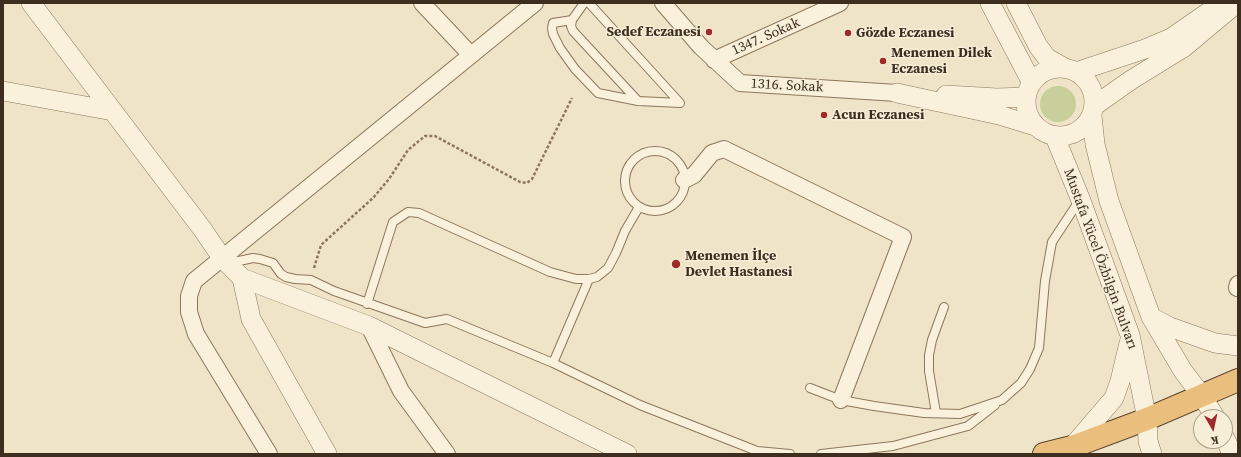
<!DOCTYPE html>
<meta charset="utf-8">
<style>
body{margin:0}
#map{position:relative;width:1241px;height:457px;overflow:hidden;background:#f0e4c8;font-family:"Source Serif 4",serif}
canvas{display:block}
.frame{position:absolute;inset:0;border:4px solid #3d2e20;pointer-events:none}
.north{position:absolute;left:1193px;top:409px;width:40px;height:40px;box-sizing:border-box;background:#f7eed8;border:1px solid #ada18e;border-radius:50%;rotate:171deg;font-size:11px;font-weight:700;line-height:16px;text-align:center;color:#3d2e20}
.north::after{content:'';display:block;margin:auto;width:14px;height:18px;background:#9e2a2b;clip-path:polygon(50% 0,100% 100%,50% 72%,0 100%)}
</style>
<div id="map">
<canvas width="1241" height="457"></canvas>
<div class="frame"></div>
<div class="north">K</div>
</div>
<script>
const ctx = document.querySelector('canvas').getContext('2d');
ctx.lineJoin = 'round';
function paint(path, color) {
  ctx.fillStyle = color;
  ctx.fill(path, 'evenodd');
}
function poly(rows) {
  const path = new Path2D();
  for (const r of rows) {
    if (r.length === 3) {
      path.moveTo(r[0] + r[2], r[1]);
      path.arc(r[0], r[1], r[2], 0, 2 * Math.PI);
      continue;
    }
    path.moveTo(r[0], r[1]);
    for (let i = 2; i < r.length; i += 2) path.lineTo(r[i], r[i + 1]);
  }
  return path;
}
function strokePath(path, color, width, dash) {
  ctx.strokeStyle = color;
  ctx.lineWidth = width;
  ctx.lineCap = dash ? 'butt' : 'round';
  ctx.setLineDash(dash || []);
  ctx.stroke(path);
}
function write(font, color, halo, rows, align = 'center') {
  ctx.font = font + ' "Source Serif 4",serif';
  ctx.lineWidth = 3;
  ctx.setLineDash([]);
  ctx.textBaseline = 'middle';
  ctx.strokeStyle = halo;
  ctx.fillStyle = color;
  for (const [text, x, y, turn = 0] of rows) {
    ctx.save();
    ctx.translate(x, y);
    ctx.rotate((+turn || 0) * Math.PI / 180);
    ctx.textAlign = isNaN(turn) ? turn : align;
    if (halo) ctx.strokeText(text, 0, 0);
    ctx.fillText(text, 0, 0);
    ctx.restore();
  }
}
paint(poly([
 [1058,104,18]
]), '#c9cf9b');
const service = poly([
 [584,3,572,20,571,26,573,31,638,101],
 [572,20,553,23,552,28,553,34,560,48,575,69,598,93,638,101,680,103,589,3],
 [655,181,30],
 [228,260,239,261,253,258,260,259,273,263,281,274,286,277,295,279,311,280,334,291,425,323,447,319,553,363,589,279],
 [367,304,393,222,408,212,419,213,550,272,576,279,589,279,597,277,608,268,616,253,625,231,639,207],
 [553,363,640,405,757,451,790,454],
 [810,388,841,400,874,406,924,413,960,414,1002,400,1021,383,1030,369,1039,348,1045,281,1052,242,1079,201],
 [936,413,929,371,929,355,932,340,944,307],
 [821,454,893,446,968,426,995,405]
]);
const minor = poly([
 [422,3,471,55],
 [663,3,701,47,740,83,897,93],
 [714,60,840,3],
 [684,180,694,175,712,153,724,149,903,237,841,400],
 [1237,288,1238,284],
 [369,326,401,391,447,454],
 [269,454,196,334,189,312,189,296,194,281,535,3]
]);
const tertiary = poly([
 [31,3,203,230,222,258,242,278,251,319,327,454],
 [990,3,1032,83],
 [1016,3,1038,46,1047,58,1065,68],
 [1060,102,34],
 [1076,72,1145,49,1171,38,1213,9],
 [3,91,113,111],
 [897,93,999,115,1035,126],
 [946,95,997,98,1026,97],
 [1094,106,1131,80,1183,48,1237,3],
 [1092,116,1095,144,1109,201,1151,317,1183,371,1202,396,1215,417],
 [1055,137,1080,198,1130,335,1147,419,1148,441,1152,454],
 [242,278,369,326,627,454],
 [1151,317,1170,327,1215,343,1238,346],
 [1225,438,1232,454],
 [1072,447,1114,398,1120,381,1129,343]
]);
const trunk = poly([
 [1044,454,1072,447,1147,419,1238,380]
]);
strokePath(service, '#8d765c', 10);
strokePath(minor, '#8d765c', 18);
strokePath(tertiary, '#8d765c', 20);
strokePath(trunk, '#5b4430', 24);
strokePath(poly([
 [314,268,321,245,373,198,389,179,408,150,425,136,435,136,520,182,527,183,532,179,572,98]
]), '#8d765c', 2.5, [3, 2]);
strokePath(service, '#faf1dc', 8);
strokePath(minor, '#faf1dc', 16);
strokePath(tertiary, '#faf1dc', 19);
strokePath(trunk, '#eabe7c', 22);
for (const [x, y, r, color] of [
 [709,32,4,"#9e2a2b"],
 [848,33,4,"#9e2a2b"],
 [883,61,4,"#9e2a2b"],
 [824,115,4,"#9e2a2b"],
 [676,264,5,"#9e2a2b"]
]) {
  const dot = new Path2D();
  dot.arc(x, y, r, 0, 2 * Math.PI);
  ctx.fillStyle = color;
  ctx.fill(dot);
  strokePath(dot, '#f7eed8', 1.5);
}
write('bold 14px', '#3d2e20', '#f7eed8', [
 ["Sedef Eczanesi",701,32,"right"],
 ["Gözde Eczanesi",856,33],
 ["Menemen Dilek",891,53],
 ["Eczanesi",891,69],
 ["Acun Eczanesi",832,115],
 ["Menemen İlçe",685,256],
 ["Devlet Hastanesi",685,272]
], 'left');
write('14px', '#3d2e20', '#f7eed8', [
 ["1347. Sokak",766,37,-24],
 ["1316. Sokak",787,86,3],
 ["Mustafa Yücel Özbilgin Bulvarı",1100,259,70]
]);
</script>
